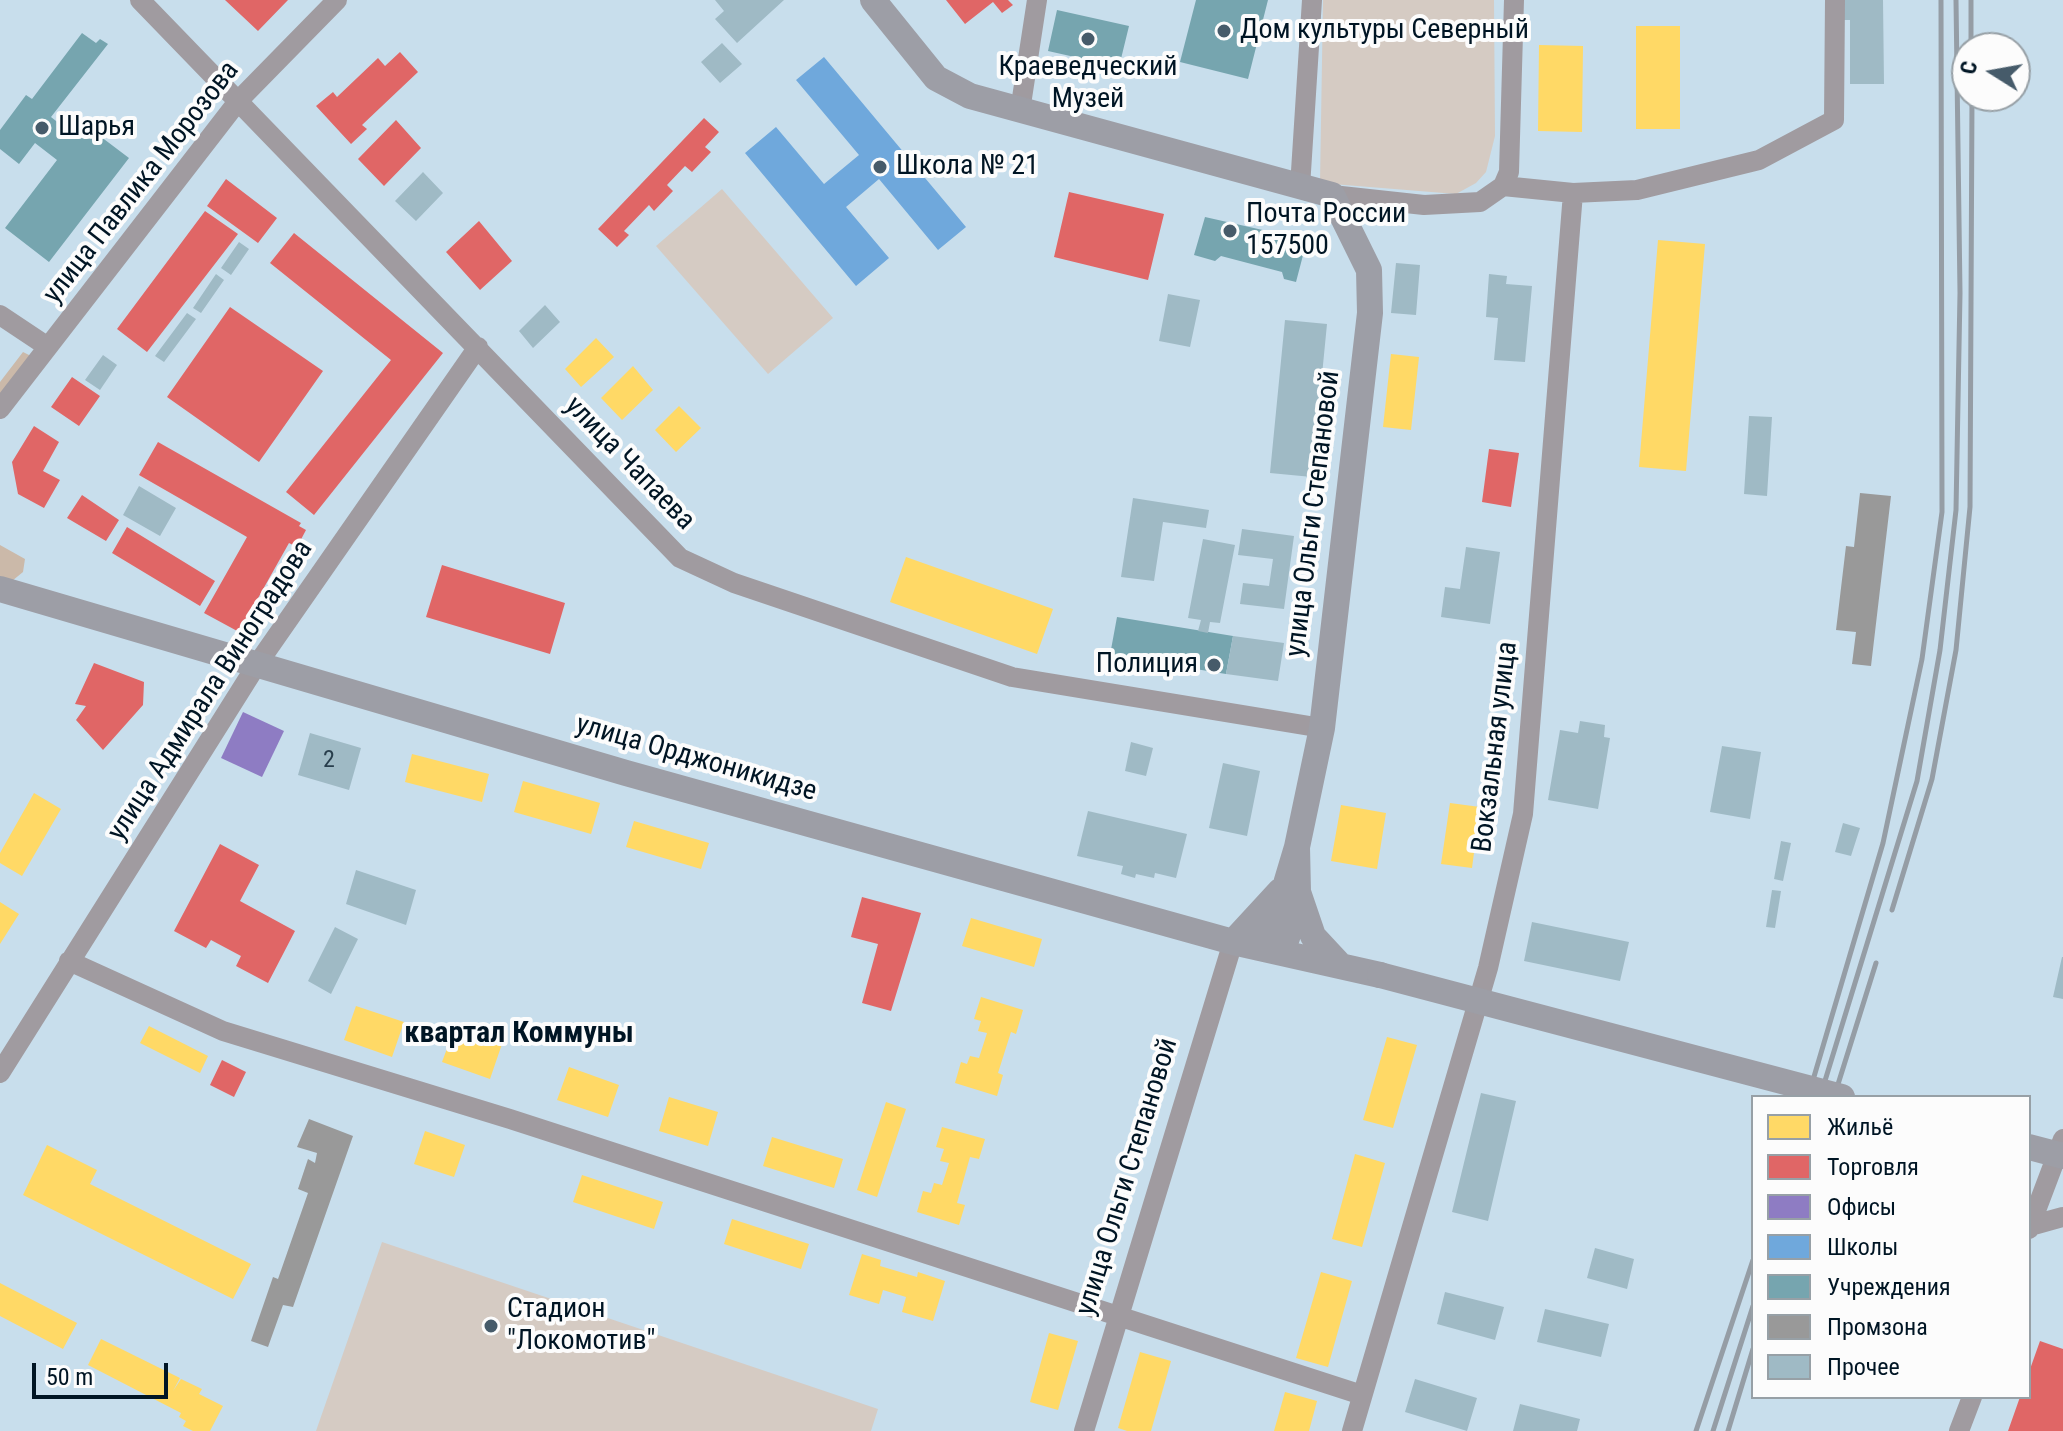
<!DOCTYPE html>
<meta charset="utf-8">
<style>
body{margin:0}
#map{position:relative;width:2063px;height:1431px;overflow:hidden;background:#c8deec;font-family:"Roboto Condensed",sans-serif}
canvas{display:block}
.legend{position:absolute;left:1751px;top:1095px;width:280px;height:304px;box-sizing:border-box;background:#fcfcfc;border:2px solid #97a0a6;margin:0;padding:10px 14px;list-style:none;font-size:24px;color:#001524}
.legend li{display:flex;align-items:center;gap:16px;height:40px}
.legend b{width:40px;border:2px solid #97a0a6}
.north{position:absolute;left:1951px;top:32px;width:80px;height:80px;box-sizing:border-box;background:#fcfcfc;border:2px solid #97a0a6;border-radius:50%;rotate:281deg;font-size:22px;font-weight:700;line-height:32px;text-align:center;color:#001524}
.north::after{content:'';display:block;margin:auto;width:28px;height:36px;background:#465b6a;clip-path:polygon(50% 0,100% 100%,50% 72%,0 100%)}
.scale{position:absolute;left:32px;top:1363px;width:136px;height:36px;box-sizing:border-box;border:4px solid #001524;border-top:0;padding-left:10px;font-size:24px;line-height:28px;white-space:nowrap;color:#001524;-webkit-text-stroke:6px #fcfcfc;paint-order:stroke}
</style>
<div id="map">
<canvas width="2063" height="1431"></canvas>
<ul class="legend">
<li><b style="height:22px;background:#ffd966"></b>Жильё</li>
<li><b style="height:22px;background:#e06666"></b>Торговля</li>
<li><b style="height:22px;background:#8e7cc3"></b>Офисы</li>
<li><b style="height:22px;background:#6fa8dc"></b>Школы</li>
<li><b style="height:22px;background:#76a5af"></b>Учреждения</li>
<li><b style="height:22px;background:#999"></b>Промзона</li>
<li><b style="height:22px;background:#9fbac5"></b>Прочее</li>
</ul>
<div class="north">С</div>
<div class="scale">50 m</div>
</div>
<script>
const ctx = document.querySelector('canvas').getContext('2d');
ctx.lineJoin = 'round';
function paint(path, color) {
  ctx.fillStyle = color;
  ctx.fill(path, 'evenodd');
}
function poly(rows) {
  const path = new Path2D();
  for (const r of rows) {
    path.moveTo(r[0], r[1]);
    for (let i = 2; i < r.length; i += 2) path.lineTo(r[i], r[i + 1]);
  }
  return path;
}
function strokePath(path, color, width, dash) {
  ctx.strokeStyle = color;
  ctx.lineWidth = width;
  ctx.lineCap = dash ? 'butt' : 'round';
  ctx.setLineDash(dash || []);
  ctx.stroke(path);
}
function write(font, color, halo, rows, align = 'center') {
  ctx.font = font + ' "Roboto Condensed",sans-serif';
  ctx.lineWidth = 8;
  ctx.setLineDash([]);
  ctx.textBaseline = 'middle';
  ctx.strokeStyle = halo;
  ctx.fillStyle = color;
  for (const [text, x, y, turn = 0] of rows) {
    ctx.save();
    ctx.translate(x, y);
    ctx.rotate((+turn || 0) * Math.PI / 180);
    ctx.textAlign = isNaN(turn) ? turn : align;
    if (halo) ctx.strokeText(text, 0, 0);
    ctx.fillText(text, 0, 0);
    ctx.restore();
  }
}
paint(poly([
 [1323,0,1494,0,1495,136,1486,172,1476,183,1456,194,1320,183],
 [722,189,833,318,768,374,656,246],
 [382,1242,878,1409,871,1431,316,1431]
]), '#d5cbc3');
paint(poly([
 [23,352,31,356,0,402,0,382],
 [0,545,25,559,23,572,12,581,0,578]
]), '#cbb9a9');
paint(poly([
 [1636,26,1680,26,1680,129,1636,129],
 [1539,45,1583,46,1582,132,1538,131],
 [1658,240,1705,244,1686,471,1639,467],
 [596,338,614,357,581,387,565,369],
 [1391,354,1419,357,1411,430,1383,427],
 [633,366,653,390,622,420,601,398],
 [679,406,701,428,676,452,655,430],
 [906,557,1053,609,1037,654,890,602],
 [412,754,489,774,482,802,405,782],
 [523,781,600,803,591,834,514,812],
 [34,793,61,809,22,876,0,863,0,853],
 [1450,803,1480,807,1472,868,1441,864],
 [1341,805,1386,813,1377,869,1331,861],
 [634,821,709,843,701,869,626,847],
 [0,902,19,914,0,944],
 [971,918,1042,939,1034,967,962,946],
 [981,997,1023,1010,1016,1034,1011,1032,998,1073,1003,1075,997,1096,955,1083,961,1062,967,1064,970,1056,979,1058,987,1033,978,1031,981,1021,974,1019],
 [356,1006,404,1022,392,1057,344,1040],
 [149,1026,208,1056,200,1073,140,1043],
 [455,1027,502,1044,490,1079,442,1062],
 [1387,1037,1417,1045,1393,1128,1363,1120],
 [569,1067,619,1085,608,1117,557,1100],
 [669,1097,718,1112,708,1146,659,1131],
 [886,1102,906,1109,877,1197,857,1190],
 [942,1127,985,1139,979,1159,970,1157,957,1203,965,1205,959,1225,917,1212,923,1191,931,1193,934,1183,942,1185,949,1163,940,1161,944,1149,936,1147],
 [425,1131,465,1145,454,1177,414,1164],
 [772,1137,843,1159,834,1188,763,1166],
 [47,1145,97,1170,90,1184,251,1264,233,1299,23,1195],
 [1355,1154,1385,1163,1362,1247,1332,1239],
 [582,1175,663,1202,654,1229,573,1202],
 [732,1219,809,1244,801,1269,724,1244],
 [862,1254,881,1260,880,1266,917,1277,918,1272,945,1281,933,1321,902,1312,906,1297,883,1290,879,1304,849,1295],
 [1321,1272,1352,1281,1328,1367,1296,1358],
 [0,1283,77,1323,63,1349,0,1316],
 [1049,1333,1078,1341,1058,1410,1030,1402],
 [101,1339,180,1378,173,1391,181,1379,202,1389,199,1394,223,1406,210,1431,193,1431,183,1426,186,1421,179,1417,181,1413,88,1365],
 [1140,1352,1171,1361,1151,1431,1127,1431,1118,1428],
 [1285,1392,1317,1401,1309,1431,1274,1431]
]), '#ffd966');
paint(poly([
 [225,0,288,0,258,31],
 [946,0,1008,0,1013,5,1002,13,993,2,965,24],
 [400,52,418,72,362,125,367,129,351,144,316,106,333,92,337,97,378,58,385,66],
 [704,118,719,132,705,147,711,152,692,172,685,166,667,185,673,191,654,211,649,205,624,231,629,235,617,247,598,229],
 [396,120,421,148,384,186,358,159],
 [226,179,277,218,258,243,207,206],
 [1069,192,1164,214,1148,280,1054,257],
 [205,211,238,234,147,352,117,329],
 [479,221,512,261,480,290,446,252],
 [294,233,443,353,314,515,286,492,391,360,270,263],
 [230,307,323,371,259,462,167,397],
 [72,377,100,396,79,426,51,407],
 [34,426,59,442,43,471,60,480,44,508,18,494,12,462],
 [158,442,301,523,299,526,306,530,297,547,289,543,239,632,204,613,247,537,139,475],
 [1489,449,1519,453,1511,507,1482,502],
 [82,495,119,520,106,541,67,518],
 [127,527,215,581,200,606,112,553],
 [442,565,565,603,550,654,426,617],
 [94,663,144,682,143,705,103,750,76,720,86,706,75,704],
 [220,844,259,865,240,901,295,931,268,983,236,966,241,956,211,940,206,948,174,931],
 [862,897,921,913,891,1011,862,1003,878,944,851,937],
 [222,1060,246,1072,234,1097,210,1085],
 [2040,1341,2063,1349,2063,1431,2008,1431,2020,1397,2029,1397,2029,1372]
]), '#e06666');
paint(poly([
 [243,712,284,731,262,777,221,758]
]), '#8e7cc3');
paint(poly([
 [824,57,966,227,938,250,879,179,846,207,889,258,856,286,745,153,776,127,824,184,859,155,796,80]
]), '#6fa8dc');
paint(poly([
 [1196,0,1268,0,1248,79,1180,62],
 [1057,10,1129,26,1119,67,1048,51],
 [82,33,96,43,100,39,108,44,51,117,75,136,84,124,129,158,49,262,5,228,57,160,35,143,19,164,0,149,0,130,26,95,32,99],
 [1205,217,1307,240,1296,282,1284,279,1282,272,1221,256,1215,261,1194,255],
 [1117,617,1233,636,1226,674,1110,655]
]), '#76a5af');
paint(poly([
 [1860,493,1891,496,1871,666,1852,664,1856,632,1836,630,1846,546,1854,547],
 [309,1119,353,1136,293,1307,283,1305,268,1347,251,1341,273,1277,278,1279,308,1193,298,1189,308,1159,315,1163,317,1153,297,1147]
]), '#999');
paint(poly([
 [715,0,784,0,737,43,715,19,724,11],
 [1844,0,1883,0,1884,84,1850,84,1850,20,1844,20],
 [722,43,742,64,720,83,701,62],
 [423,172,443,193,416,221,395,201],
 [239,242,249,249,231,275,221,268],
 [1396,263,1420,265,1416,315,1391,313],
 [216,274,224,280,201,313,193,308],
 [1489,274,1507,276,1506,284,1532,286,1525,362,1494,360,1498,318,1486,317],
 [1168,294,1200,300,1190,347,1159,341],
 [545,305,560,322,533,348,519,331],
 [187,313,196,319,164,362,155,356],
 [1285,320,1327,324,1312,477,1270,473],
 [103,355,117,365,100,390,85,380],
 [1749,416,1772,417,1767,496,1744,494],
 [139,486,176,508,160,536,123,515],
 [1133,498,1209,510,1206,528,1163,522,1154,581,1121,577],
 [1242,529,1294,536,1284,609,1240,604,1243,583,1269,586,1273,559,1238,555],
 [1203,539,1235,545,1220,623,1210,622,1208,633,1198,631,1201,620,1188,618],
 [1466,547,1500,552,1490,624,1441,617,1445,587,1460,589],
 [1233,636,1284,643,1278,681,1226,674],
 [1580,721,1605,725,1604,737,1610,738,1598,809,1548,800,1560,730,1578,733],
 [310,733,361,748,349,790,298,775],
 [1131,742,1153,748,1146,776,1125,771],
 [1722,746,1761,752,1750,819,1710,812],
 [1223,763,1260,771,1247,836,1209,828],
 [1088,811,1187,834,1176,878,1155,873,1154,878,1136,874,1135,878,1121,874,1123,866,1077,856],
 [1843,823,1860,828,1851,856,1835,852],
 [1781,841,1791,843,1783,881,1774,879],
 [356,870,416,890,406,925,346,904],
 [1772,890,1781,891,1775,928,1766,927],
 [1532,922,1629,942,1620,981,1524,961],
 [335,927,358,939,331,994,308,981],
 [2062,957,2063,957,2063,999,2053,997],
 [1481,1093,1516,1101,1488,1221,1452,1212],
 [1595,1248,1634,1259,1627,1289,1587,1278],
 [1445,1292,1504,1307,1495,1340,1437,1324],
 [1545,1309,1609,1324,1601,1357,1537,1342],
 [1415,1379,1477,1398,1467,1431,1405,1412],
 [1520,1404,1580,1419,1577,1431,1513,1431]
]), '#9fbac5');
strokePath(poly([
 [140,0,680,558,734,583,1012,677,1322,728],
 [1020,111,1037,0],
 [1503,186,1509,172,1514,0],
 [1300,187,1312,0],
 [1332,195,1424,205,1480,202,1503,186,1573,193,1637,190,1759,160,1834,120,1835,0],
 [0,315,48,347],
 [0,409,239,100,337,0],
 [69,961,223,1031,510,1119,1362,1395],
 [0,1073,256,666,478,347],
 [2030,1226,2063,1217],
 [2029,1229,2063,1139],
 [1084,1431,1233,942],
 [1352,1431,1488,968,1523,814,1573,193],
 [1959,1431,1972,1397]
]), '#a09ba0', 20);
strokePath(poly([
 [873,0,936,78,970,96,1332,195,1369,270,1370,313,1322,728,1297,847,1271,934,1274,951,1287,938,1298,892,1297,847],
 [0,589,626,773,1233,942,1380,975],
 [1298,892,1313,936,1340,965],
 [1233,942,1280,891]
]), '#9d9ea6', 26);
strokePath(poly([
 [1971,0,1971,48],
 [1892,910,1932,779,1956,650,1970,507,1972,96],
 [1808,1097,1883,843,1922,659,1942,512,1941,0],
 [1820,1097,1917,781,1940,650,1956,510,1960,293,1956,0],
 [1834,1097,1876,963],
 [1696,1431,1753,1260],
 [1713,1431,1753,1306],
 [1728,1431,1753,1349]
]), '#959da5', 5);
strokePath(poly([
 [1380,975,1842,1097],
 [2029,1147,2063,1156]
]), '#9d9ea6', 26);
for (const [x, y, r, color] of [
 [1224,31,8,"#465b6a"],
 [1088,39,8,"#465b6a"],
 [42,128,8,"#465b6a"],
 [880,167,8,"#465b6a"],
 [1230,231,8,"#465b6a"],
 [1214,665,8,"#465b6a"],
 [491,1326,8,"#465b6a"]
]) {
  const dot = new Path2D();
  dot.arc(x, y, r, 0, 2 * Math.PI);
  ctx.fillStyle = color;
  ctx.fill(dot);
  strokePath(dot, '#fcfcfc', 3);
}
write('24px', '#283e4c', null, [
 ["2",329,761]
]);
write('28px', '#001524', '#fcfcfc', [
 ["Дом культуры Северный",1240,31],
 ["Краеведческий",1088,68,"center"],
 ["Музей",1088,100,"center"],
 ["Шарья",58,128],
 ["Школа № 21",896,167],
 ["Почта России",1246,215],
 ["157500",1246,247],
 ["Полиция",1198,665,"right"],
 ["Стадион",507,1310],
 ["\"Локомотив\"",507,1342]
], 'left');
write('28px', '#001524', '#fcfcfc', [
 ["улица Павлика Морозова",142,183,-52],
 ["улица Чапаева",629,464,46],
 ["улица Ольги Степановой",1314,514,-83],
 ["улица Адмирала Виноградова",211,691,-57],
 ["Вокзальная улица",1496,747,-83],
 ["улица Орджоникидзе",696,759,16],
 ["улица Ольги Степановой",1128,1177,-73]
]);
write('bold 30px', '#001524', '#fcfcfc', [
 ["квартал Коммуны",519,1034]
]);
</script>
